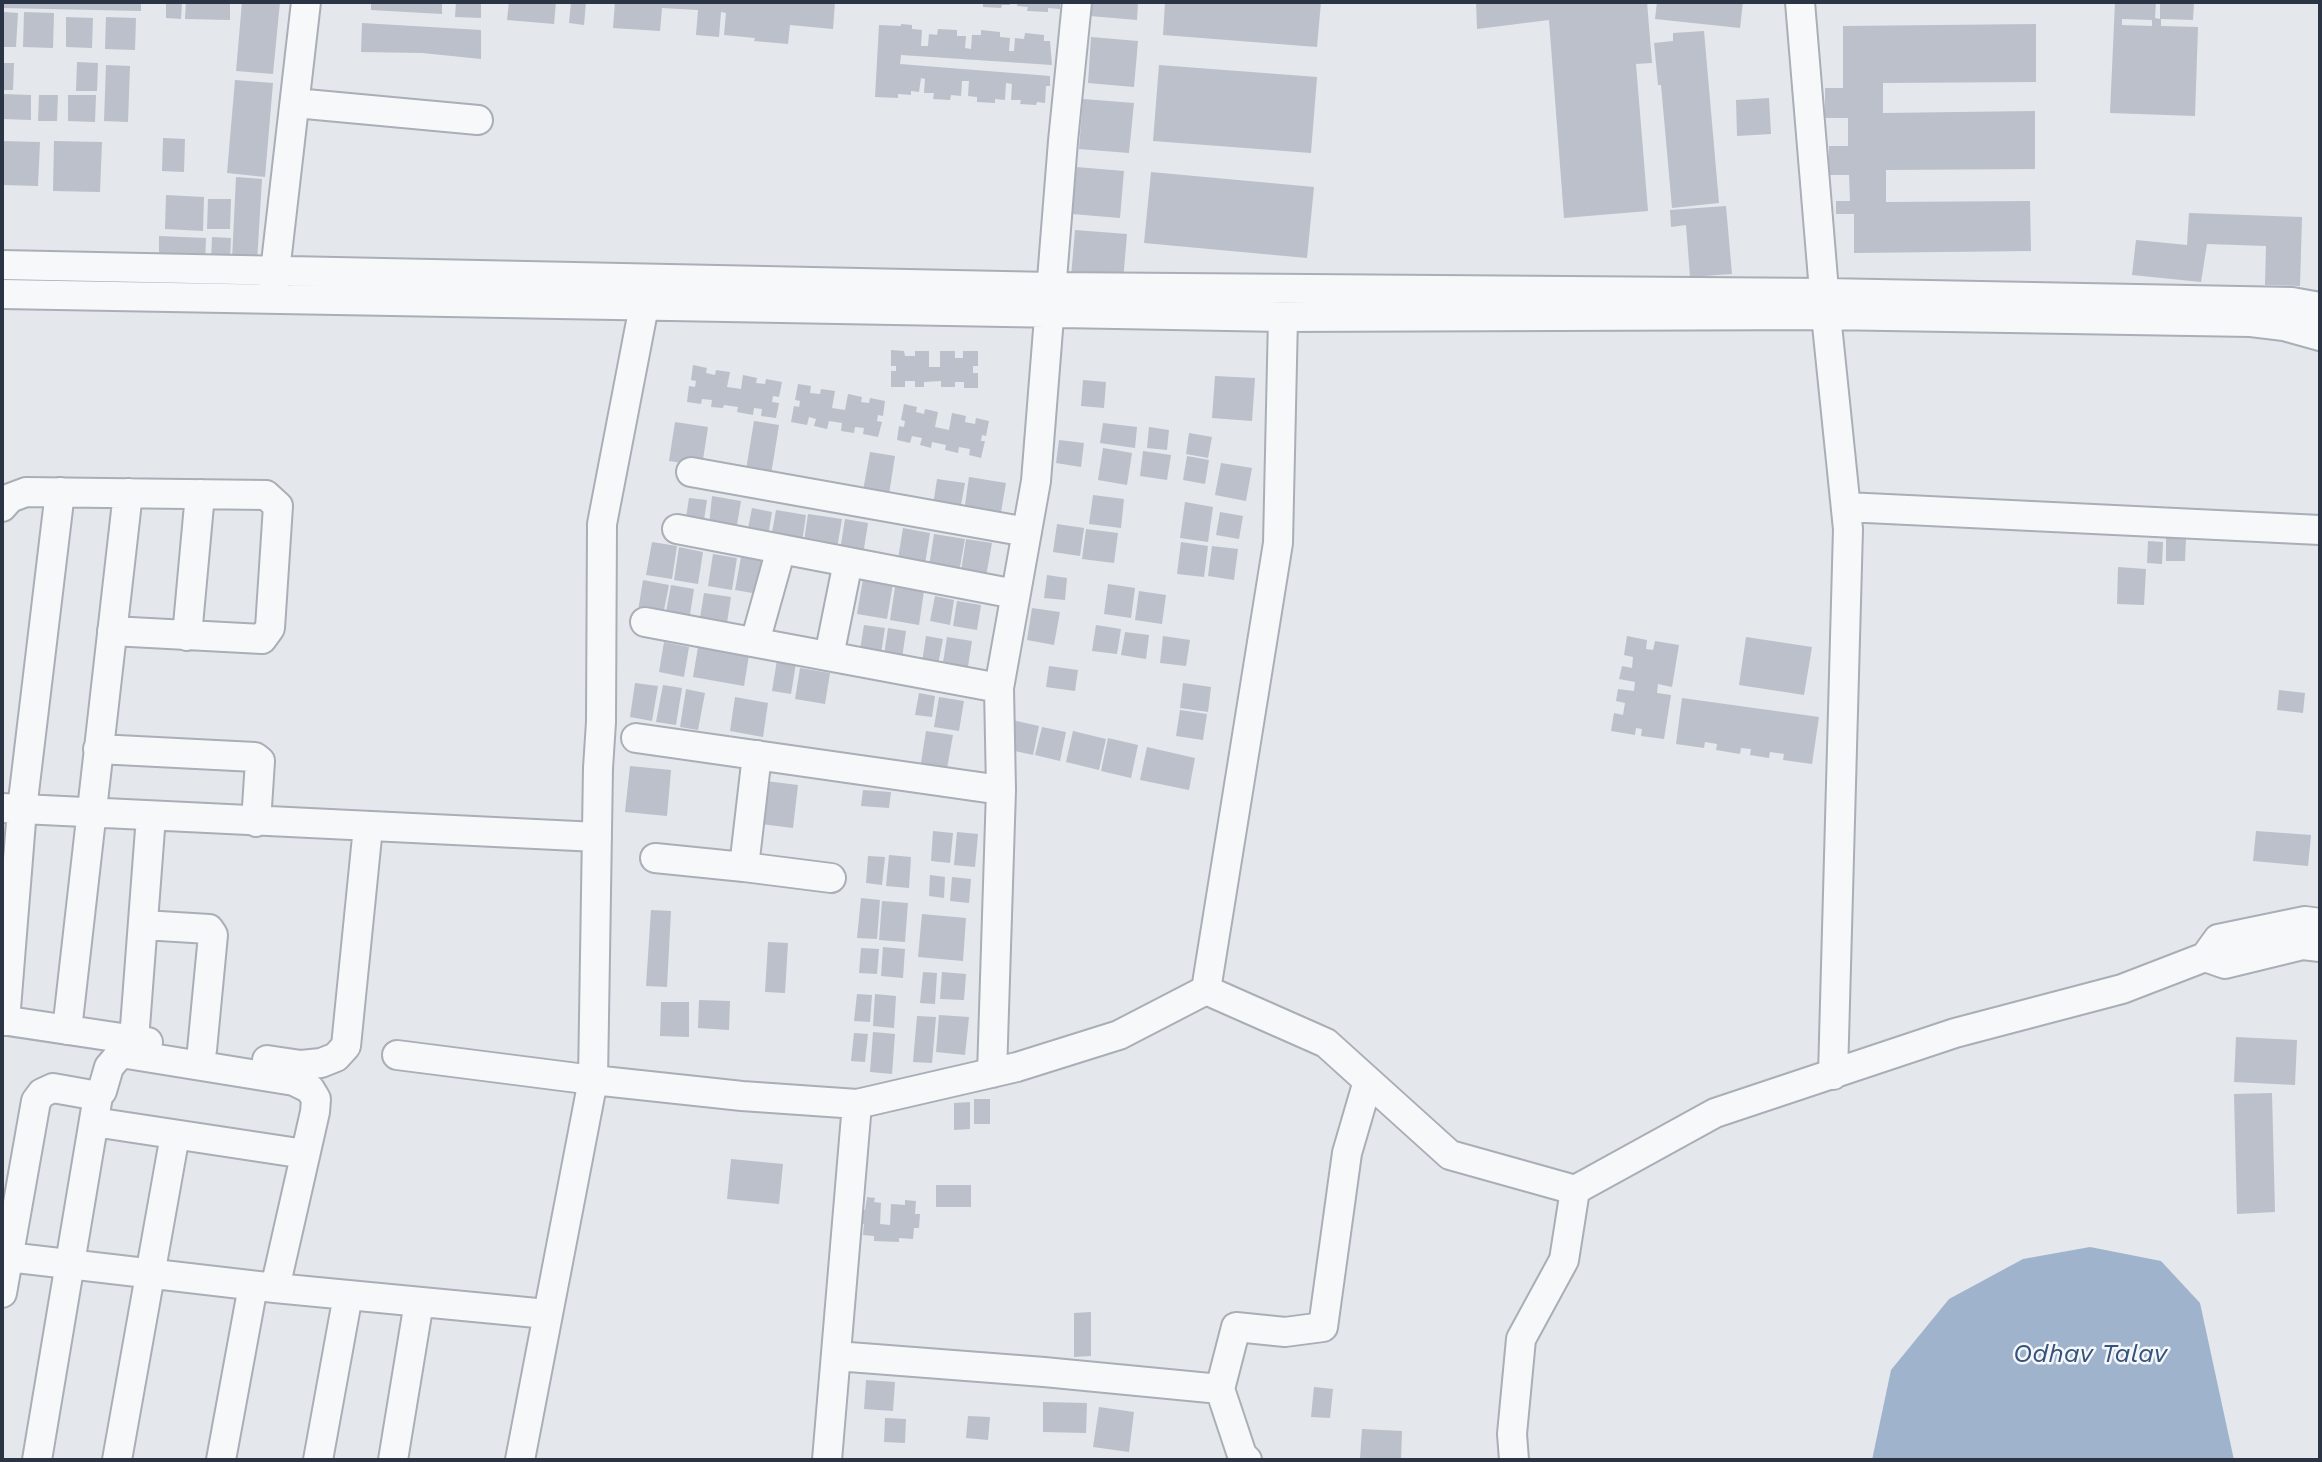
<!DOCTYPE html>
<style>
body{margin:0}
#map{position:relative;width:2322px;height:1462px;overflow:hidden;background:#e4e7ec;font-family:"Work Sans",sans-serif}
canvas{display:block}
.frame{position:absolute;inset:0;border:4px solid #2b3445;pointer-events:none}
</style>
<div id="map">
<canvas width="2322" height="1462"></canvas>
<div class="frame"></div>
</div>
<script>
const ctx = document.querySelector('canvas').getContext('2d');
ctx.lineJoin = 'round';
function paint(path, color) {
  ctx.fillStyle = color;
  ctx.fill(path, 'evenodd');
}
function poly(rows) {
  const path = new Path2D();
  for (const r of rows) {
    path.moveTo(r[0], r[1]);
    for (let i = 2; i < r.length; i += 2) path.lineTo(r[i], r[i + 1]);
  }
  return path;
}
function strokePath(path, color, width, dash) {
  ctx.strokeStyle = color;
  ctx.lineWidth = width;
  ctx.lineCap = dash ? 'butt' : 'round';
  ctx.setLineDash(dash || []);
  ctx.stroke(path);
}
function write(font, color, halo, rows, align = 'center') {
  ctx.font = font + ' "Work Sans",sans-serif';
  ctx.lineWidth = 5;
  ctx.setLineDash([]);
  ctx.textBaseline = 'middle';
  ctx.strokeStyle = halo;
  ctx.fillStyle = color;
  for (const [text, x, y, turn = 0] of rows) {
    ctx.save();
    ctx.translate(x, y);
    ctx.rotate((+turn || 0) * Math.PI / 180);
    ctx.textAlign = isNaN(turn) ? turn : align;
    if (halo) ctx.strokeText(text, 0, 0);
    ctx.fillText(text, 0, 0);
    ctx.restore();
  }
}
paint(poly([
 [2090,1247,2161,1261,2200,1303,2234,1460,1872,1460,1891,1370,1949,1299,2023,1259]
]), '#9fb4cc');
paint(poly([
 [2,2,141,2,141,11,2,8],
 [166,2,182,2,181,19,166,18],
 [186,2,230,2,230,20,185,19],
 [242,2,280,2,273,74,236,71],
 [371,2,442,2,442,14,371,10],
 [456,2,481,2,481,18,455,17],
 [509,2,556,2,554,24,507,20],
 [571,2,586,2,584,25,569,23],
 [615,2,835,2,833,29,790,25,788,44,754,41,755,38,724,35,726,13,721,12,719,37,696,35,698,10,662,8,660,31,613,28],
 [983,2,1010,2,1010,5,1002,5,1001,8,983,7],
 [1018,2,1060,2,1060,9,1048,8,1048,12,1027,11,1028,7,1017,6],
 [1092,2,1138,2,1137,20,1090,16],
 [1165,2,1321,2,1317,47,1163,35],
 [1476,2,1647,2,1652,63,1636,64,1648,211,1564,218,1549,20,1477,29],
 [1657,2,1743,2,1740,28,1655,19],
 [2115,2,2156,2,2155,18,2160,19,2160,2,2194,2,2193,20,2161,19,2161,26,2198,27,2195,116,2110,113],
 [2122,19,2152,20,2152,26,2122,25],
 [4,12,18,13,16,47,3,47],
 [24,12,54,13,53,48,23,47],
 [66,17,93,18,92,48,66,47],
 [106,17,136,18,135,50,105,49],
 [362,23,481,30,481,59,422,53,361,52],
 [901,24,912,25,912,29,922,30,921,46,928,46,929,34,937,35,938,29,957,30,957,36,966,36,965,48,971,49,972,35,981,35,981,30,1000,32,1000,37,1010,38,1009,51,1014,51,1015,38,1024,39,1025,33,1044,35,1044,41,1050,41,1052,65,901,55,900,64,1050,76,1050,86,1046,86,1045,103,1037,102,1036,105,1020,104,1021,100,1011,100,1012,84,1006,83,1005,100,995,99,995,103,977,102,977,97,968,96,969,81,962,81,961,96,951,95,950,100,933,99,934,93,924,93,925,79,921,78,919,92,911,91,911,95,898,94,898,98,875,97,879,25,901,26],
 [2036,24,2036,82,1883,83,1883,113,2035,111,2035,169,1886,170,1886,202,2030,201,2031,251,1854,253,1854,214,1836,214,1836,201,1850,201,1849,175,1829,175,1829,146,1848,146,1848,118,1825,118,1825,88,1843,88,1843,26],
 [1704,31,1719,203,1672,208,1661,85,1658,85,1654,43,1673,41,1673,33],
 [1091,37,1138,41,1134,87,1088,83],
 [77,62,98,63,97,91,76,91],
 [2,63,14,63,13,90,2,90],
 [106,65,130,66,128,122,104,121],
 [1159,65,1317,77,1311,153,1153,141],
 [235,80,273,83,265,177,227,173],
 [2,94,31,95,31,120,2,119],
 [39,95,58,95,57,121,38,121],
 [68,95,96,95,95,122,68,121],
 [1769,98,1771,134,1737,136,1736,100],
 [1083,99,1134,103,1129,153,1079,149],
 [163,138,185,139,184,172,162,171],
 [2,141,40,142,38,186,2,185],
 [54,141,102,142,100,192,53,191],
 [1076,167,1124,171,1120,218,1072,214],
 [1151,172,1314,187,1307,258,1144,243],
 [236,177,262,179,257,262,232,260],
 [166,195,204,197,203,231,165,229],
 [208,199,231,199,230,229,207,229],
 [1726,206,1732,274,1690,277,1686,225,1671,227,1670,210],
 [2189,213,2302,217,2300,286,2265,285,2266,246,2207,244,2201,282,2132,275,2136,240,2187,245],
 [1075,230,1127,234,1123,281,1071,277],
 [159,236,206,238,205,262,159,260],
 [212,237,231,238,230,261,211,260],
 [891,350,904,351,905,356,915,356,915,351,929,351,929,367,940,367,940,351,955,351,955,358,963,358,963,351,978,351,978,366,973,366,973,373,978,373,978,388,964,388,964,382,955,382,955,387,941,387,941,381,924,382,924,387,915,387,915,381,905,381,905,387,891,387,891,371,896,371,896,366,891,366],
 [693,365,707,368,706,373,715,375,716,370,730,372,727,387,741,389,743,375,757,378,756,383,765,384,766,379,782,382,779,397,773,396,772,402,779,403,776,418,761,416,762,409,754,408,753,415,737,412,738,407,724,405,723,408,711,407,712,400,702,399,701,404,687,402,689,386,695,387,696,381,691,380],
 [1215,376,1255,378,1252,421,1212,418],
 [1083,380,1106,382,1104,408,1081,406],
 [798,384,811,386,810,393,820,394,821,389,835,391,832,408,845,410,848,394,862,397,861,402,869,403,870,398,885,401,883,416,878,415,877,421,882,422,878,437,863,434,864,428,855,427,854,433,841,431,842,423,829,421,827,429,814,426,816,419,809,417,807,425,791,422,794,406,799,407,800,401,795,400],
 [904,404,917,407,916,412,924,414,925,409,938,412,935,427,949,430,952,413,966,416,965,422,975,424,976,418,989,421,986,436,982,435,981,441,985,441,981,458,969,455,970,449,959,447,958,453,945,450,946,445,932,442,931,448,920,445,922,438,912,436,910,443,897,440,899,426,904,427,905,421,901,420],
 [754,421,779,425,770,481,745,476],
 [675,422,708,427,702,466,669,461],
 [1103,423,1137,427,1135,448,1100,443],
 [1149,427,1169,430,1167,450,1147,448],
 [1189,433,1212,437,1208,458,1186,454],
 [1059,440,1084,443,1081,467,1056,463],
 [1103,448,1132,453,1127,485,1098,480],
 [1143,451,1171,455,1167,480,1140,476],
 [870,452,895,456,887,507,861,502],
 [1187,456,1209,460,1205,484,1183,480],
 [1221,463,1252,468,1246,501,1215,495],
 [969,477,1006,483,1000,518,964,512],
 [937,479,965,483,959,516,932,512],
 [1093,495,1124,499,1121,528,1089,524],
 [712,496,741,501,736,531,709,525],
 [689,498,707,500,703,527,685,524],
 [1185,502,1213,507,1208,542,1180,538],
 [752,508,772,512,767,542,746,539],
 [776,510,806,515,801,549,770,544],
 [1220,512,1243,516,1239,539,1216,535],
 [808,514,842,519,836,554,803,548],
 [845,519,868,523,863,555,840,551],
 [1057,524,1084,528,1080,556,1053,552],
 [903,528,930,533,924,570,897,565],
 [1086,529,1118,533,1114,563,1082,559],
 [934,534,965,539,958,578,928,573],
 [2166,538,2186,538,2185,561,2166,561],
 [966,539,992,543,985,582,960,578],
 [2148,541,2163,542,2162,564,2147,563],
 [652,542,677,546,672,579,646,575],
 [1181,542,1208,546,1204,577,1177,574],
 [1212,546,1238,549,1234,580,1208,576],
 [679,547,703,552,698,584,674,580],
 [713,554,737,558,732,590,708,586],
 [741,557,770,562,764,595,735,590],
 [2118,567,2146,569,2144,605,2117,604],
 [1047,575,1067,578,1065,600,1044,598],
 [863,579,893,584,887,619,857,614],
 [643,580,669,585,663,615,638,611],
 [1108,584,1135,588,1131,618,1104,614],
 [671,585,694,589,689,621,665,617],
 [895,587,924,591,919,625,890,620],
 [1139,591,1166,595,1162,624,1135,620],
 [704,593,731,597,726,629,699,624],
 [935,596,954,600,950,625,930,621],
 [957,601,981,605,977,630,953,626],
 [1032,608,1060,612,1054,645,1027,640],
 [864,625,885,628,881,654,860,650],
 [1096,625,1121,629,1117,654,1092,651],
 [888,628,906,631,902,658,884,655],
 [1125,632,1149,635,1146,659,1121,655],
 [926,636,943,639,938,665,922,662],
 [1163,636,1190,640,1186,666,1160,663],
 [1627,636,1647,640,1646,649,1653,650,1655,641,1679,645,1672,687,1658,684,1657,693,1671,695,1664,739,1641,736,1642,729,1636,728,1635,735,1611,731,1614,713,1623,715,1625,703,1616,701,1618,689,1634,691,1635,682,1619,679,1622,666,1632,668,1633,657,1624,655],
 [947,637,972,641,967,673,942,669],
 [1746,637,1812,647,1804,695,1739,685],
 [664,642,689,647,684,677,659,672],
 [698,647,749,655,744,686,693,677],
 [777,660,796,663,791,694,772,691],
 [1049,666,1078,670,1075,691,1046,687],
 [800,668,830,673,825,704,795,699],
 [635,683,658,686,652,721,630,717],
 [1183,683,1211,687,1208,712,1180,708],
 [663,685,682,688,676,725,656,722],
 [686,689,705,693,698,730,680,727],
 [2279,690,2305,693,2303,713,2277,710],
 [919,693,935,696,932,717,915,715],
 [735,697,768,703,763,737,730,731],
 [939,697,964,701,959,731,934,727],
 [1682,698,1819,717,1812,764,1783,760,1784,754,1770,752,1769,758,1750,755,1751,749,1741,748,1740,754,1716,750,1717,744,1705,742,1704,748,1676,744],
 [1180,710,1207,714,1203,740,1176,736],
 [1012,720,1039,726,1033,755,1006,749],
 [1042,727,1066,732,1060,761,1035,755],
 [926,731,953,735,946,774,920,769],
 [1073,731,1106,739,1099,770,1066,762],
 [1108,738,1138,745,1131,778,1101,771],
 [1147,747,1195,758,1189,790,1140,780],
 [630,766,671,770,667,816,625,812],
 [758,780,798,785,793,828,753,823],
 [863,790,891,792,889,808,861,806],
 [933,831,953,833,950,863,931,861],
 [2256,831,2311,835,2308,866,2253,861],
 [957,832,978,834,975,867,954,865],
 [889,855,911,857,909,888,886,886],
 [868,856,885,857,882,885,866,883],
 [930,875,945,877,944,898,929,896],
 [952,877,971,879,969,903,950,901],
 [861,898,880,900,877,939,857,938],
 [882,901,908,903,905,942,879,940],
 [651,910,671,911,667,987,646,986],
 [922,914,966,918,963,961,918,957],
 [768,942,788,943,785,993,765,992],
 [883,947,905,949,903,978,881,976],
 [861,948,879,949,877,974,859,973],
 [923,972,937,973,935,1004,920,1003],
 [942,972,966,974,964,1000,940,999],
 [857,994,872,995,870,1022,854,1021],
 [875,994,896,996,894,1028,873,1026],
 [699,1000,730,1001,729,1030,698,1028],
 [661,1002,689,1002,689,1037,660,1036],
 [939,1015,969,1017,965,1055,936,1052],
 [917,1016,936,1017,932,1063,913,1062],
 [873,1032,895,1034,892,1074,870,1072],
 [854,1033,868,1034,865,1062,851,1061],
 [2236,1037,2297,1040,2295,1085,2234,1082],
 [2272,1093,2275,1212,2237,1214,2234,1094],
 [974,1099,990,1099,990,1124,974,1124],
 [970,1102,970,1129,954,1130,954,1103],
 [731,1159,783,1164,779,1204,727,1199],
 [936,1185,971,1185,971,1207,936,1207],
 [867,1197,875,1198,874,1202,881,1203,880,1224,890,1225,891,1204,905,1205,905,1200,916,1201,915,1214,920,1214,919,1228,914,1228,913,1239,899,1238,899,1242,874,1241,874,1236,863,1235,864,1224,859,1223,860,1210,865,1210],
 [1091,1312,1091,1356,1074,1357,1074,1313],
 [866,1380,895,1382,893,1411,864,1409],
 [1314,1387,1333,1389,1330,1418,1311,1417],
 [1043,1402,1087,1403,1086,1433,1043,1432],
 [1099,1407,1134,1412,1129,1452,1093,1447],
 [968,1416,990,1417,988,1440,966,1438],
 [885,1418,906,1419,905,1443,884,1442],
 [1362,1429,1402,1431,1401,1460,1360,1459]
]), '#bbc0ca');
const minor = poly([
 [1800,2,1826,315,1848,529,1833,1075],
 [295,103,478,120],
 [2,265,1051,287,1825,293,2292,302,2320,307],
 [273,289,306,2],
 [2,294,1283,317,1826,315,2251,322,2284,326,2320,336],
 [644,306,602,524,601,722,598,768,593,1080,742,1096,857,1104,1017,1067,1119,1035,1206,990],
 [1283,317,1278,543,1206,990,1326,1043,1450,1155,1575,1190,1715,1113,1955,1033,2122,989,2205,957,2218,939,2305,921,2320,923],
 [691,472,1027,532],
 [2,507,10,498,26,492,266,495,278,506,270,628,262,639,112,631],
 [1846,507,2320,530],
 [677,529,1015,594],
 [645,622,999,688],
 [187,636,200,494],
 [755,642,781,549],
 [829,656,848,562],
 [636,738,1001,790],
 [98,749,255,757,260,761,256,822],
 [2,808,597,837],
 [655,858,744,867,757,755],
 [744,867,831,878],
 [143,925,209,929,213,935,202,1050],
 [2205,957,2225,964,2303,945,2320,947],
 [2,1020,148,1042],
 [5,1021,22,809,60,492],
 [67,1030,128,493],
 [134,1040,151,816],
 [397,1055,593,1080,520,1460],
 [267,1060,301,1065,321,1063,336,1057,346,1046,368,827],
 [992,1073,1001,790,999,688,1036,481,1063,141,1077,2],
 [94,1122,305,1154],
 [8,1257,275,1288,547,1314],
 [2,1293,36,1101,42,1093,53,1088,98,1096],
 [836,1356,1044,1372,1220,1389],
 [37,1460,98,1096,102,1091,109,1067,121,1053,294,1081,310,1089,316,1099,315,1112,275,1288],
 [117,1460,175,1135],
 [221,1460,253,1286],
 [318,1460,348,1295],
 [393,1460,419,1302],
 [827,1460,857,1104],
 [1247,1460,1242,1455,1220,1389,1236,1327,1285,1332,1323,1327,1347,1153,1368,1081],
 [1514,1460,1512,1434,1521,1339,1564,1260,1575,1190]
]);
strokePath(minor, '#a9aeb7', 32);
strokePath(minor, '#f7f8fa', 28);
write('italic 26px', '#34527a', '#f4f6f9', [
 ["Odhav Talav",2090,1354]
]);
</script>
